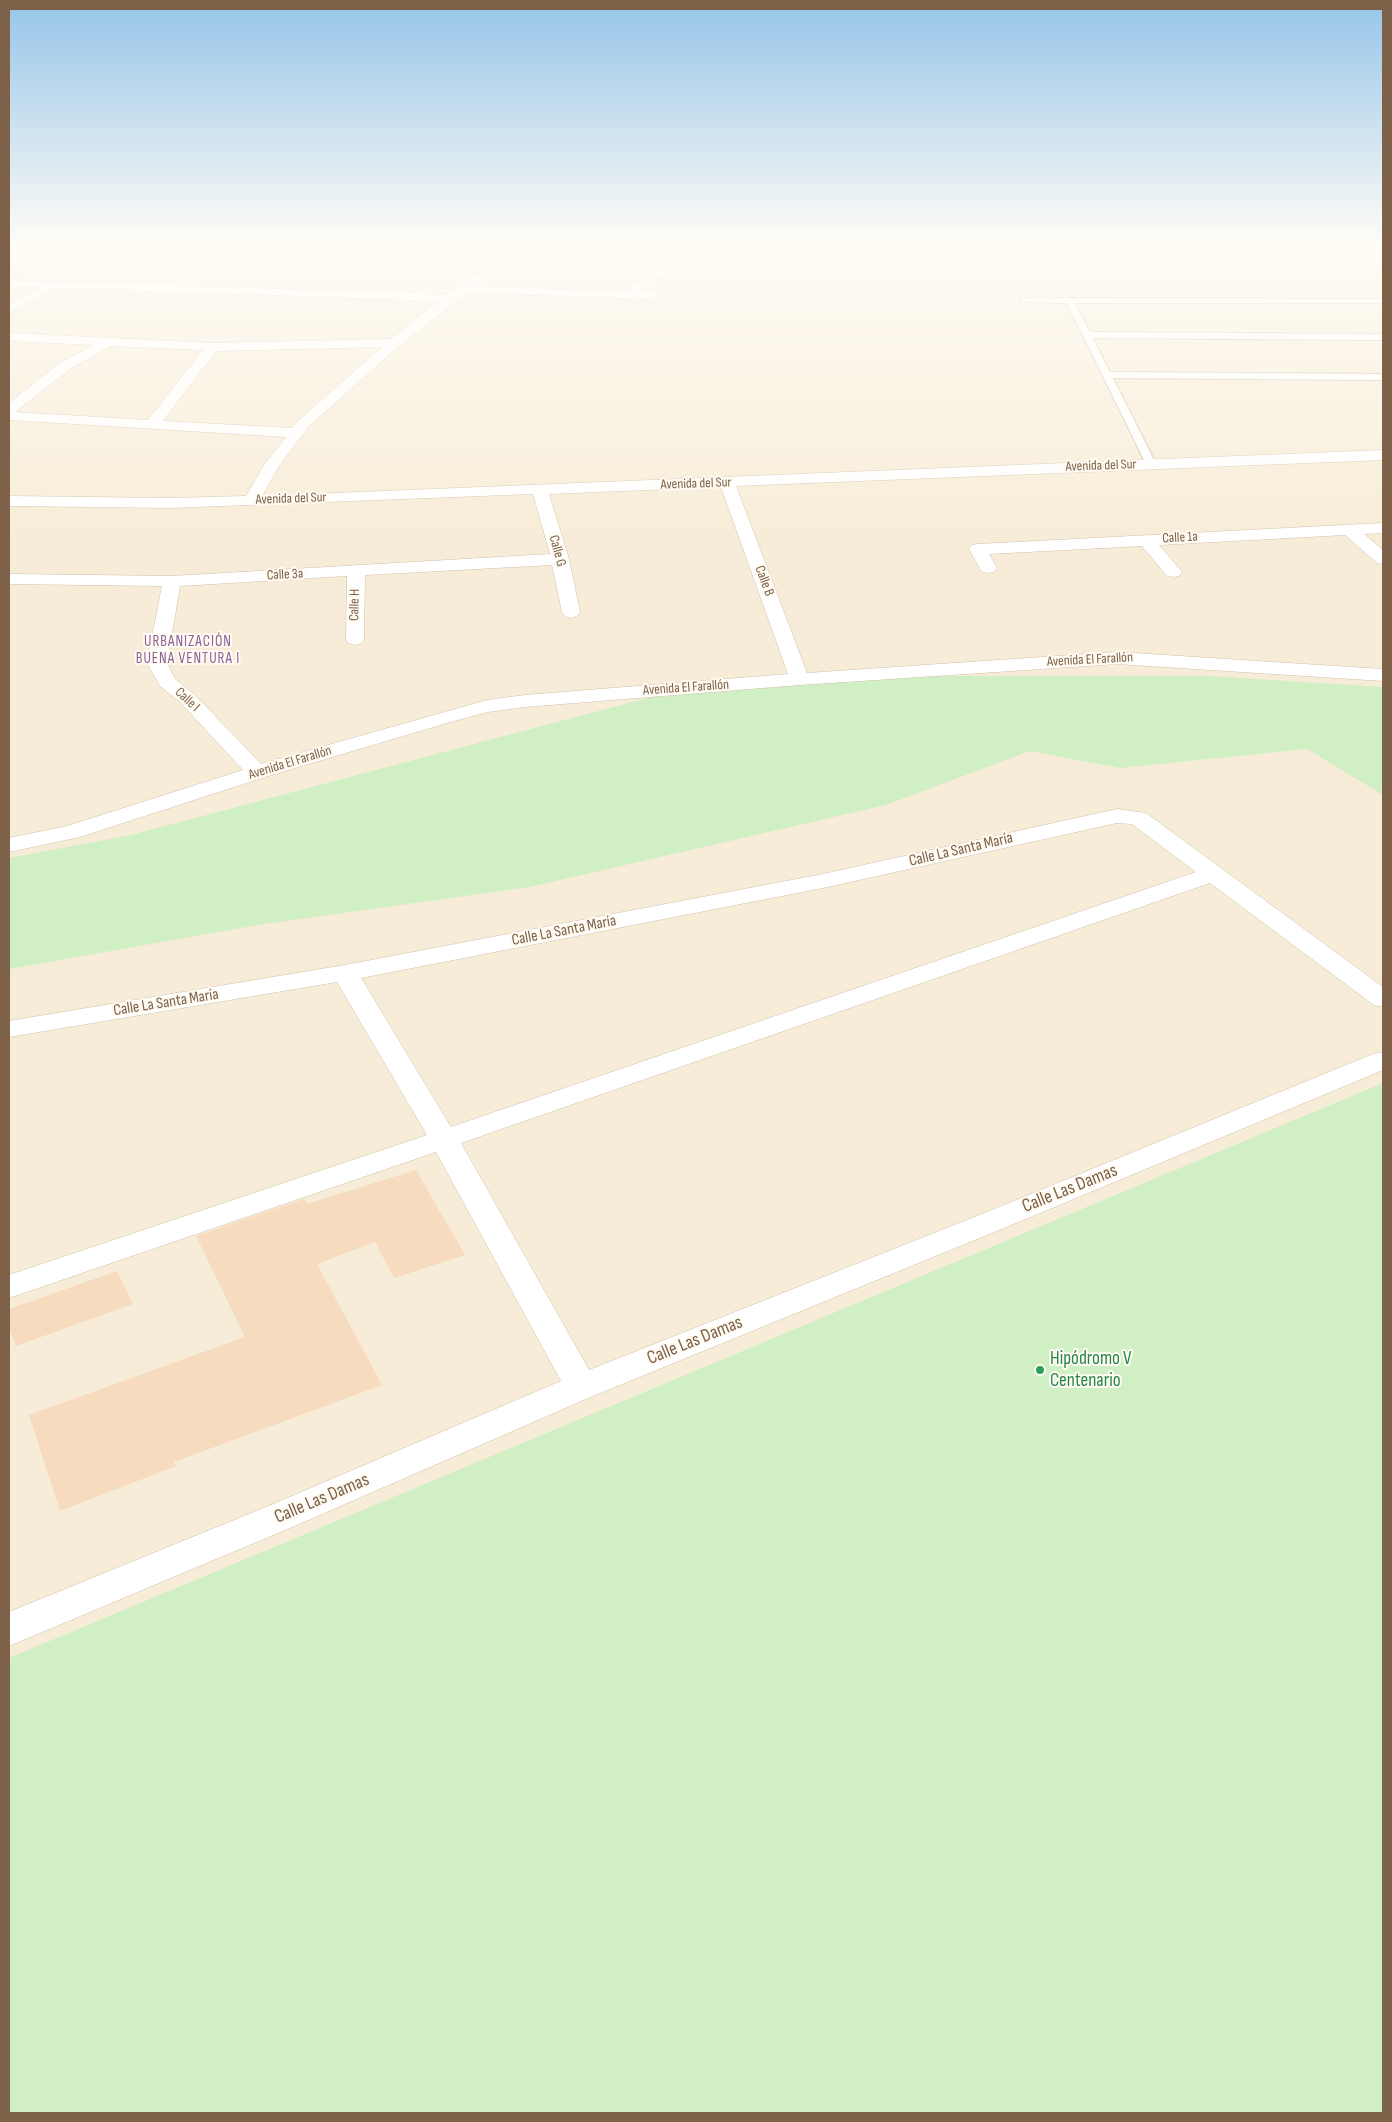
<!DOCTYPE html>
<meta charset="utf-8">
<style>
body{margin:0}
#map{position:relative;width:1392px;height:2122px;overflow:hidden;background:#fef9ea;font-family:"Sofia Sans Condensed",sans-serif}
canvas{display:block}
.frame{position:absolute;inset:0;border:10px solid #7d6249;pointer-events:none}
</style>
<div id="map">
<canvas width="1392" height="2122"></canvas>
<div class="frame"></div>
</div>
<script>
const ctx = document.querySelector('canvas').getContext('2d');
ctx.lineJoin = 'round';
function paint(path, color) {
  ctx.fillStyle = color;
  ctx.fill(path, 'evenodd');
}
function poly(rows) {
  const path = new Path2D();
  for (const r of rows) {
    path.moveTo(r[0], r[1]);
    for (let i = 2; i < r.length; i += 2) path.lineTo(r[i], r[i + 1]);
  }
  return path;
}
function strokePath(path, color, width, dash) {
  ctx.strokeStyle = color;
  ctx.lineWidth = width;
  ctx.lineCap = dash ? 'butt' : 'round';
  ctx.setLineDash(dash || []);
  ctx.stroke(path);
}
function write(font, color, halo, rows, align = 'center') {
  ctx.font = font + ' "Sofia Sans Condensed",sans-serif';
  ctx.lineWidth = 4;
  ctx.setLineDash([]);
  ctx.textBaseline = 'middle';
  ctx.strokeStyle = halo;
  ctx.fillStyle = color;
  for (const [text, x, y, turn = 0] of rows) {
    ctx.save();
    ctx.translate(x, y);
    ctx.rotate((+turn || 0) * Math.PI / 180);
    ctx.textAlign = isNaN(turn) ? turn : align;
    if (halo) ctx.strokeText(text, 0, 0);
    ctx.fillText(text, 0, 0);
    ctx.restore();
  }
}
paint(poly([
 [9,244,1383,244,1383,2113,9,2113]
]), '#f7ecd7');
paint(poly([
 [849,676,1207,676,1383,687,1383,795,1307,749,1120,768,1030,751,886,805,530,887,264,924,9,969,9,858,131,835,689,687],
 [1383,1083,1383,2113,9,2113,9,1658]
]), '#d1efc5');
paint(poly([
 [416,1170,465,1255,394,1278,375,1242,317,1264,382,1385,174,1462,176,1466,60,1511,29,1415,245,1337,196,1236,304,1199,307,1204],
 [117,1271,133,1304,16,1346,9,1328,9,1309]
]), '#f7dbbe');
const service = poly([
 [1021,298,1383,299,1383,303,1075,303,1090,332,1383,334,1383,340,1093,338,1110,372,1383,374,1383,380,1113,378,1156,464,1151,467,1146,464,1067,303,1024,302,1020,300,1021,298]
]);
const minor = poly([
 [1044,244,1056,244,1070,256,1081,258,1383,260,1383,266,1081,264,1063,261,1044,244],
 [525,245,529,246,530,248,529,250,477,286,625,291,664,266,668,265,674,268,640,291,654,292,656,295,654,298,650,299,467,293,399,346,309,426,279,466,262,496,1383,450,1383,460,736,486,807,673,1117,652,1383,669,1383,681,1117,664,800,685,525,707,488,712,454,721,265,777,80,837,9,852,9,838,67,826,243,770,181,703,160,686,147,663,162,586,9,584,9,574,172,576,550,554,533,494,170,508,9,506,9,496,170,498,246,496,264,465,286,437,9,420,9,403,60,363,93,345,9,341,9,333,212,343,391,339,439,301,57,288,9,313,9,304,40,288,9,286,9,280,448,294,511,252,364,252,82,258,76,255,82,252,364,246,525,245],
 [111,346,203,350,148,420,15,412,70,369,111,346],
 [382,347,299,420,292,428,163,421,216,351,382,347],
 [721,487,788,674,525,695,487,700,261,764,195,695,175,679,167,663,180,586,347,576,346,639,348,643,355,645,362,643,364,639,365,575,552,565,562,612,565,616,571,618,577,616,580,612,569,559,549,494,721,487],
 [1383,523,1383,533,1364,534,1383,550,1383,564,1377,563,1345,535,1159,545,1182,572,1179,576,1173,577,1167,576,1142,546,989,554,997,568,994,572,988,573,982,572,969,549,972,545,978,544,1383,523],
 [1117,809,1146,813,1383,987,1383,1007,1374,1005,1210,883,461,1143,589,1370,987,1212,1373,1054,1383,1052,1383,1070,1009,1226,593,1396,297,1525,9,1646,9,1612,271,1505,561,1381,436,1152,9,1298,9,1275,427,1135,337,982,9,1037,9,1021,345,965,823,874,1117,809],
 [1117,823,1132,824,1196,872,451,1127,361,978,823,888,1117,823]
]);
strokePath(service, '#d3c2ad', 2);
strokePath(minor, '#d3c2ad', 1);
paint(service, '#fff');
paint(minor, '#fff');
const sky = ctx.createLinearGradient(0, 0, 0, 541);
sky.addColorStop(0, '#96c5e9');
sky.addColorStop(0.45, '#fffcf6');
sky.addColorStop(1, '#fffcf600');
ctx.fillStyle = sky;
ctx.fillRect(0, 0, 1392, 541);
for (const [x, y, r, color] of [
 [1040,1370,5,"#2e9e5b"]
]) {
  const dot = new Path2D();
  dot.arc(x, y, r, 0, 2 * Math.PI);
  ctx.fillStyle = color;
  ctx.fill(dot);
  strokePath(dot, '#fffbf2', 2);
}
write('14px', '#7d6249', '#fffbf2', [
 ["Avenida del Sur",1101,466,-2],
 ["Avenida del Sur",696,484,-2],
 ["Avenida del Sur",291,499,-2],
 ["Calle 1a",1180,538,-3],
 ["Calle G",557,551,75],
 ["Calle 3a",285,575,-3],
 ["Calle B",764,581,70],
 ["Calle H",355,605,-89],
 ["Avenida El Farallón",1090,660,-3],
 ["Avenida El Farallón",686,688,-4],
 ["Calle I",187,700,43],
 ["Avenida El Farallón",290,763,-17]
]);
ctx.letterSpacing = '1px';
write('15px', '#8c6199', '#fffbf2', [
 ["URBANIZACIÓN",188,642],
 ["BUENA VENTURA I",188,659]
]);
ctx.letterSpacing = '0px';
write('16px', '#7d6249', '#fffbf2', [
 ["Calle La Santa María",961,850,-13],
 ["Calle La Santa María",564,931,-11],
 ["Calle La Santa María",166,1003,-9]
]);
write('19px', '#7d6249', '#fffbf2', [
 ["Calle Las Damas",1070,1189,-22],
 ["Calle Las Damas",695,1341,-22],
 ["Calle Las Damas",322,1499,-23]
]);
write('19px', '#27864d', '#fffbf2', [
 ["Hipódromo V",1050,1359],
 ["Centenario",1050,1381]
], 'left');
</script>
